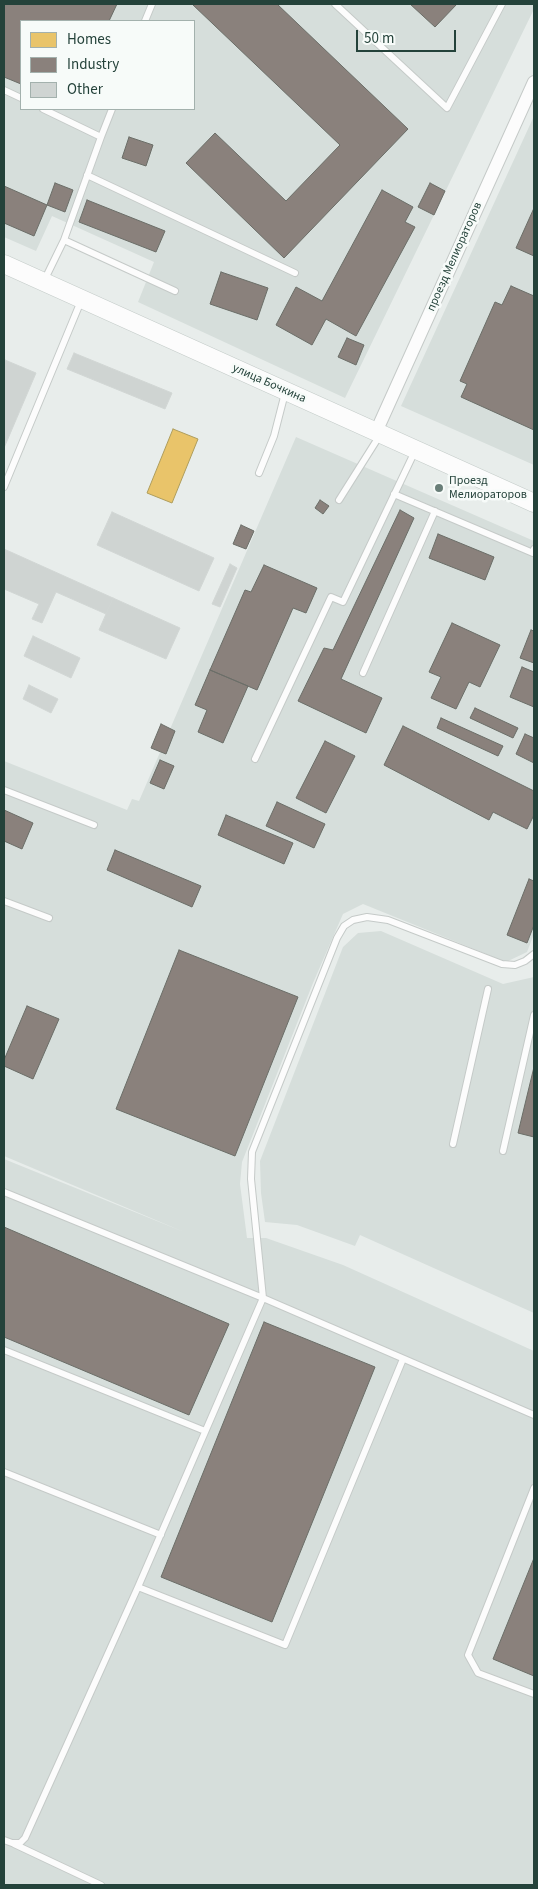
<!DOCTYPE html>
<meta charset="utf-8">
<style>
body{margin:0}
#map{position:relative;width:538px;height:1889px;overflow:hidden;background:#e8edeb;font-family:"Source Sans 3",sans-serif}
canvas{display:block}
.frame{position:absolute;inset:0;border:5px solid #24423a;pointer-events:none}
.legend{position:absolute;left:20px;top:20px;width:175px;height:90px;box-sizing:border-box;background:#f7fbf9;border:1px solid #a3b1ad;margin:0;padding:6px 9px;list-style:none;font-size:15px;color:#24423a}
.legend li{display:flex;align-items:center;gap:10px;height:25px}
.legend b{width:25px;border:1px solid #a3b1ad}
.scale{position:absolute;left:356px;top:30px;width:100px;height:22px;box-sizing:border-box;border:2px solid #24423a;border-top:0;padding-left:6px;font-size:15px;line-height:18px;white-space:nowrap;color:#24423a;-webkit-text-stroke:4px #f7fbf9;paint-order:stroke}
</style>
<div id="map">
<canvas width="538" height="1889"></canvas>
<div class="frame"></div>
<ul class="legend">
<li><b style="height:14px;background:#e9c46a"></b>Homes</li>
<li><b style="height:14px;background:#8a817c"></b>Industry</li>
<li><b style="height:14px;background:#cfd4d2"></b>Other</li>
</ul>
<div class="scale">50 m</div>
</div>
<script>
const ctx = document.querySelector('canvas').getContext('2d');
ctx.lineJoin = 'round';
function paint(path, color) {
  ctx.fillStyle = color;
  ctx.fill(path, 'evenodd');
}
function poly(rows) {
  const path = new Path2D();
  for (const r of rows) {
    path.moveTo(r[0], r[1]);
    for (let i = 2; i < r.length; i += 2) path.lineTo(r[i], r[i + 1]);
  }
  return path;
}
function strokePath(path, color, width, dash) {
  ctx.strokeStyle = color;
  ctx.lineWidth = width;
  ctx.lineCap = dash ? 'butt' : 'round';
  ctx.setLineDash(dash || []);
  ctx.stroke(path);
}
function write(font, color, halo, rows, align = 'center') {
  ctx.font = font + ' "Source Sans 3",sans-serif';
  ctx.lineWidth = 5;
  ctx.setLineDash([]);
  ctx.textBaseline = 'middle';
  ctx.strokeStyle = halo;
  ctx.fillStyle = color;
  for (const [text, x, y, turn = 0] of rows) {
    ctx.save();
    ctx.translate(x, y);
    ctx.rotate((+turn || 0) * Math.PI / 180);
    ctx.textAlign = isNaN(turn) ? turn : align;
    if (halo) ctx.strokeText(text, 0, 0);
    ctx.fillText(text, 0, 0);
    ctx.restore();
  }
}
paint(poly([
 [4,4,534,4,534,9,345,398,138,302,154,262,52,216,36,251,4,237],
 [21,21,194,21,194,109,21,109],
 [534,116,534,465,401,406],
 [296,437,534,541,534,934,527,952,506,962,363,904,343,914,313,983,242,1162,240,1184,247,1238,266,1238,343,1265,534,1351,534,1885,4,1885,4,1159,184,1232,4,1156,4,761,127,810,132,799,139,801],
 [381,931,503,984,534,977,534,1313,360,1235,355,1246,297,1225,265,1222,261,1193,260,1161,343,947,358,933]
]), '#d6dedb');
const homes = poly([
 [173,429,198,439,172,503,147,493,173,429]
]);
paint(homes, '#e9c46a');
strokePath(homes, '#ae9d5c', 1);
const industry = poly([
 [4,4,117,4,109,21,21,21,21,84,4,77,4,4],
 [192,4,277,4,408,129,284,258,186,163,215,133,286,201,340,145,192,4],
 [410,4,457,4,435,27,410,4],
 [129,137,153,145,146,166,122,158,129,137],
 [55,183,73,190,65,212,47,205,55,183],
 [430,183,445,191,434,215,418,207,430,183],
 [4,186,47,205,34,236,4,223,4,186],
 [382,190,413,207,405,222,415,227,356,336,326,319,312,345,276,325,296,287,322,301,382,190],
 [87,200,165,231,156,252,79,222,87,200],
 [534,208,534,256,516,248,534,208],
 [221,272,268,288,257,320,210,304,221,272],
 [511,286,534,296,534,430,461,397,467,384,460,381,495,302,502,305,511,286],
 [347,338,364,345,356,365,338,357,347,338],
 [320,500,329,506,323,514,315,508,320,500],
 [400,510,414,518,341,679,382,698,366,733,298,701,324,648,333,650,400,510],
 [241,525,254,531,246,549,233,544,241,525],
 [438,534,494,557,485,580,429,558,438,534],
 [264,565,317,588,306,613,293,608,257,690,210,670,245,590,251,592,264,565],
 [452,623,500,645,480,687,469,682,456,709,431,698,441,677,429,672,452,623],
 [531,630,534,631,534,663,520,658,531,630],
 [522,667,534,672,534,707,510,697,522,667],
 [210,670,248,686,223,743,198,732,207,710,195,705,210,670],
 [475,708,518,728,513,738,470,718,475,708],
 [441,718,503,746,498,756,437,728,441,718],
 [161,724,175,731,166,754,151,748,161,724],
 [403,726,534,791,534,815,527,829,493,812,489,820,384,765,403,726],
 [525,734,534,738,534,763,516,754,525,734],
 [325,741,355,756,326,813,296,798,325,741],
 [160,760,174,766,164,789,150,783,160,760],
 [277,802,325,824,314,848,266,826,277,802],
 [4,810,33,823,22,849,4,841,4,810],
 [226,815,293,843,284,864,218,835,226,815],
 [115,850,201,886,192,907,107,870,115,850],
 [529,879,534,881,534,925,527,943,507,935,529,879],
 [179,950,298,997,235,1156,116,1109,179,950],
 [27,1006,59,1019,33,1079,4,1066,4,1060,27,1006],
 [534,1067,534,1137,518,1133,534,1067],
 [4,1227,229,1324,189,1415,4,1337,4,1227],
 [264,1322,375,1367,272,1622,161,1577,264,1322],
 [534,1558,534,1676,493,1659,534,1558]
]);
paint(industry, '#8a817c');
strokePath(industry, '#6b6e68', 1);
const building = poly([
 [74,353,172,393,165,409,67,369,74,353],
 [5,360,36,373,4,448,4,364,5,360],
 [112,512,214,558,199,591,97,545,112,512],
 [4,549,113,598,106,614,56,592,42,623,32,619,39,604,4,589,4,549],
 [230,564,237,568,220,607,212,604,230,564],
 [113,598,180,628,166,659,99,630,113,598],
 [33,636,80,658,71,678,24,656,33,636],
 [29,685,58,699,51,713,23,699,29,685]
]);
paint(building, '#cfd4d2');
strokePath(building, '#d1d6d4', 1);
const lane = poly([
 [335,4,447,108,502,4],
 [145,21,152,4],
 [4,90,21,98],
 [43,109,101,137,112,109],
 [87,175,295,273],
 [64,240,101,137],
 [44,281,64,240,175,291],
 [259,473,274,436,285,393],
 [4,487,81,301],
 [394,494,533,553,534,549],
 [339,500,380,435],
 [363,673,435,511],
 [255,759,331,597,343,602,415,451],
 [4,790,94,825],
 [4,901,49,918],
 [453,1144,488,989],
 [503,1151,534,1015],
 [4,1192,263,1298,534,1415],
 [4,1350,205,1431],
 [4,1472,161,1535],
 [534,1488,468,1655,478,1673,534,1694],
 [138,1587,285,1645,403,1359],
 [4,1840,12,1843,20,1843,25,1838,138,1587,263,1298,251,1179,252,1152,337,938,344,926,353,920,367,917,388,920,502,964,515,965,525,961,534,954],
 [14,1844,101,1885]
]);
const street = poly([
 [376,432,534,82]
]);
const secondary = poly([
 [4,264,534,503]
]);
strokePath(lane, '#c5cac8', 8);
strokePath(street, '#c5cac8', 14);
strokePath(secondary, '#c3cbc8', 19);
strokePath(lane, '#fcfcfc', 6);
strokePath(street, '#fcfcfc', 12);
strokePath(secondary, '#fcfcfc', 18);
for (const [x, y, r, color] of [
 [439,488,5,"#697e78"]
]) {
  const dot = new Path2D();
  dot.arc(x, y, r, 0, 2 * Math.PI);
  ctx.fillStyle = color;
  ctx.fill(dot);
  strokePath(dot, '#f7fbf9', 2);
}
write('12px', '#24423a', '#f7fbf9', [
 ["проезд Мелиораторов",455,257,-66],
 ["улица Бочкина",269,384,24]
]);
write('12px', '#24423a', '#f7fbf9', [
 ["Проезд",449,481],
 ["Мелиораторов",449,495]
], 'left');
</script>
